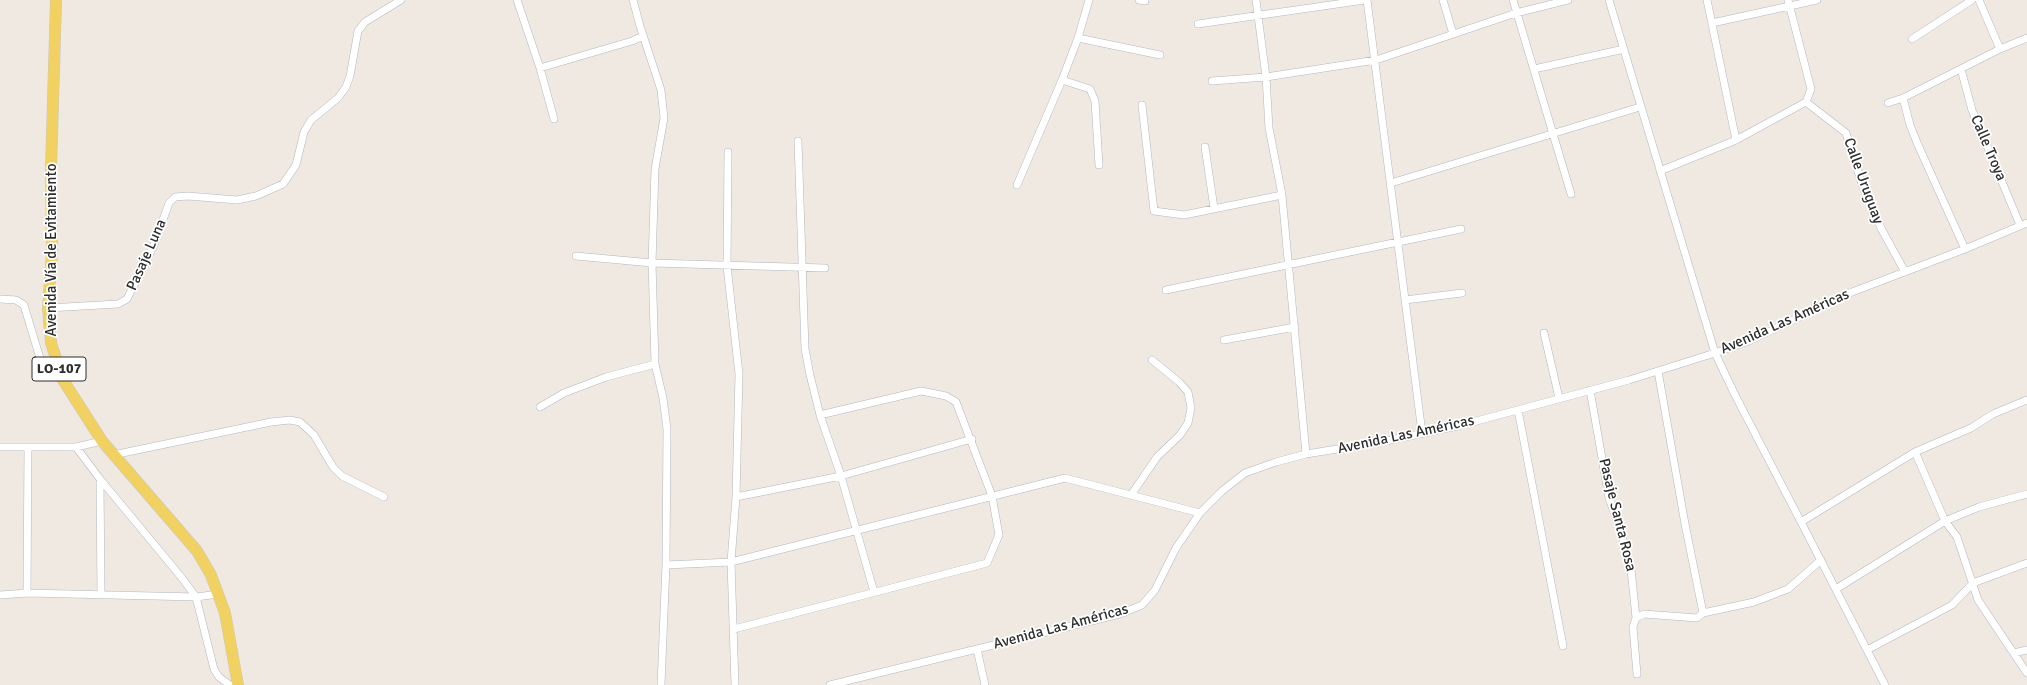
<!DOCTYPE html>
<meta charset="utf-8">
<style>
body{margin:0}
canvas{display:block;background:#efe9e1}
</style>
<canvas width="2027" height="685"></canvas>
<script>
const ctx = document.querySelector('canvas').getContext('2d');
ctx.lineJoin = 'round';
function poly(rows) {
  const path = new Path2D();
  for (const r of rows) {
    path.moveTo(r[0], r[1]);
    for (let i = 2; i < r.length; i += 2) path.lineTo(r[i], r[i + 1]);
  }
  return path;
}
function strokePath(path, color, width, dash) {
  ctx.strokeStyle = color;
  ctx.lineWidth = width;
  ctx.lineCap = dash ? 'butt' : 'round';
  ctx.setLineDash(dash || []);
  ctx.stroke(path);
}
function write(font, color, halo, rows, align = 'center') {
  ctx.font = font + ' Signika,sans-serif';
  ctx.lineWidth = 3.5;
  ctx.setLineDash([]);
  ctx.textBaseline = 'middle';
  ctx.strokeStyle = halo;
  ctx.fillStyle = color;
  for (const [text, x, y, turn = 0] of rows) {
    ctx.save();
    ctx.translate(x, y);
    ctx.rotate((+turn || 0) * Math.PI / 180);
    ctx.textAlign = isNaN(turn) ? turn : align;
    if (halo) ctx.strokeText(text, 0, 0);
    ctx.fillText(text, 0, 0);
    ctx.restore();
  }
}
const minor = poly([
 [517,0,540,68,554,119],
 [633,0,640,26,661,90,664,118,655,169,652,263,655,364,663,398,667,429,666,565,661,685],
 [1139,0,1145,1],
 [1256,0,1266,77,1269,128,1282,195,1306,454],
 [1367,0,1422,433],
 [1443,0,1453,34],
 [1513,0,1571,194],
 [1609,0,1715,353,1735,395,1801,522,1915,452,1971,428,1993,414,2027,400],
 [1707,0,1736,140],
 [1979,0,2000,49],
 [1712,23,1817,0],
 [1198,24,1365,0],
 [1078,38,1160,55],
 [1912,39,1972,0],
 [540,68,632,41,643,36],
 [1534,69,1624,49],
 [1961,69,1972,110,2020,225],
 [1062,80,1090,89,1095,101,1099,165],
 [1212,81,1266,77,1376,60,1516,13,1568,0],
 [1903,98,1910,125,1918,145,1965,249],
 [1806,102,1846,133,1863,187,1882,230,1905,272],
 [1888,103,1903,98,2000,49,2027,38],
 [1142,105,1154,211,1184,215,1282,195],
 [798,141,805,349,810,375,820,415,841,476,874,592],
 [1205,147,1214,208],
 [728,152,727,266,739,374,736,497,731,562,735,685],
 [1660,171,1736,140,1806,102,1811,89,1788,0],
 [1391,183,1640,107],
 [1017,185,1062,80,1078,38,1089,0],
 [576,256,652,263,825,268],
 [1166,290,1461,229],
 [0,299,16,300,24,305,42,365,47,373,63,380],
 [1405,300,1462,293],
 [48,308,118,304,127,299,154,245,169,203,175,197,188,196,237,200,256,196,283,184,296,165,304,132,311,120,338,98,346,87,350,76,358,31,365,22,401,0],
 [1544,333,1559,398],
 [1224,340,1295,327],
 [1590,390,1609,498,1620,529,1631,569,1636,618],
 [540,407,564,393,606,377,655,364],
 [1518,410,1563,646],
 [0,447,76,447,102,441],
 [76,447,100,479,182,578,196,597,214,669,219,677,230,685],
 [1915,452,1945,521,1957,537,1978,600,2027,673],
 [113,455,271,422,290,420,300,422,314,435,333,467,342,476,384,497],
 [100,479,101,594],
 [1131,495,1157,457,1180,435,1188,423,1191,408,1188,392,1179,382,1152,360],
 [736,497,841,476,972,439],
 [1801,522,1885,685],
 [666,565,731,562,1065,478,1200,513],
 [1836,589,1945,521,1979,507,2027,494],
 [27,593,28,447],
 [0,595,27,593,196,597,219,594],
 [1703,613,1754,602,1788,589,1821,560],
 [734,629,987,563,999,535,992,496,956,402,946,396,921,391,820,415],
 [977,649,985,685],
 [1867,650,1952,605,1973,583,2027,563],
 [2014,653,2027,650],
 [1637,674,1633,627,1636,618,1644,614,1697,618,1703,613,1685,524,1658,371],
 [830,685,1120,614,1142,605,1155,590,1176,548,1200,513,1222,491,1245,473,1276,462,1306,454,1381,442,1458,426,1629,380,1715,353,1749,341,1852,292,1965,249,2027,223]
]);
const primary = poly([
 [56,0,51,169,52,252,48,308,51,343,63,380,102,441,197,551,211,575,225,613,238,685]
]);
strokePath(minor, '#b4b7c1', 8);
strokePath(primary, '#c9c9c9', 12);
strokePath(minor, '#fff', 7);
strokePath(primary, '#f2d163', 11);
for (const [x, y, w] of [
 [59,369,54]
]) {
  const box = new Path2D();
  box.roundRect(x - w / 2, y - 12, w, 24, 3);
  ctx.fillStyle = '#fff';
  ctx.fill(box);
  strokePath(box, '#2e2e2e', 1);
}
write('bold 14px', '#2e2e2e', null, [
 ["LO-107",59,369]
]);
write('15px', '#2e2e2e', '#fff', [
 ["Calle Troya",1988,148,67],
 ["Calle Uruguay",1863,181,70],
 ["Avenida Vía de Evitamiento",52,250,-90],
 ["Pasaje Luna",147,255,-66],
 ["Avenida Las Américas",1785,322,-24],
 ["Avenida Las Américas",1406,435,-12],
 ["Pasaje Santa Rosa",1617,515,76],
 ["Avenida Las Américas",1061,627,-15]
]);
</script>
